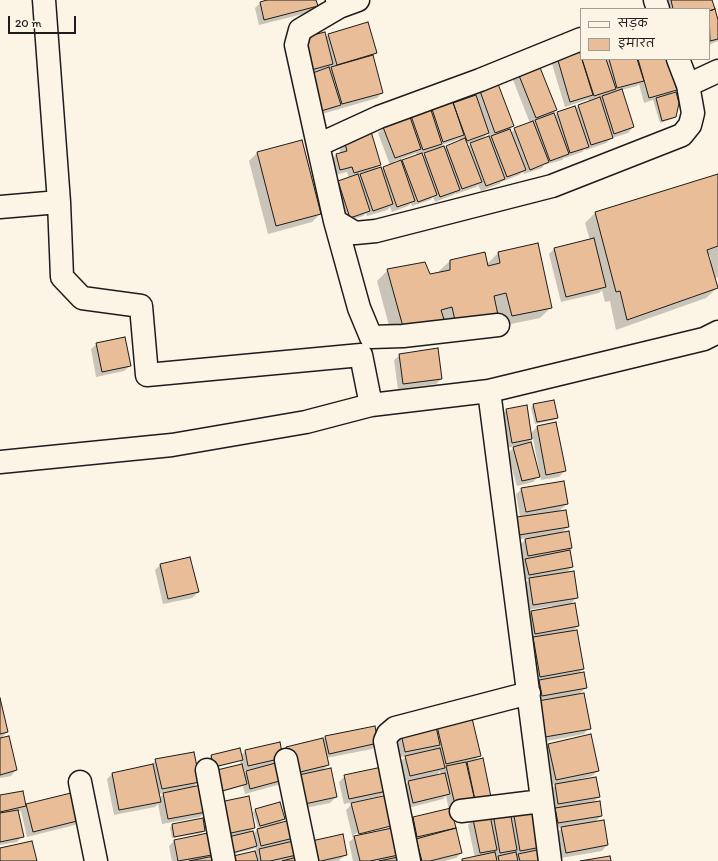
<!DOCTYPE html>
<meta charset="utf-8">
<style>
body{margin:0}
#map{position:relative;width:718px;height:861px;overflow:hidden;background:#fcf5e5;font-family:Itim,"Playpen Sans Deva",sans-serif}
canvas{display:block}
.legend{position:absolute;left:580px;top:8px;width:130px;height:52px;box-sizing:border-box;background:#fcf5e5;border:1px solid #a29e95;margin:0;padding:5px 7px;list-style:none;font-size:12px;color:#1c1c1c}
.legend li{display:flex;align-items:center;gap:8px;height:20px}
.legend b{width:20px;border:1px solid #a29e95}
.scale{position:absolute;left:8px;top:16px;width:68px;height:18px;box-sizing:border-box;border:2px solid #1c1c1c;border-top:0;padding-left:5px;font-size:12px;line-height:14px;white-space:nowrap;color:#1c1c1c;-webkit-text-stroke:3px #fcf5e5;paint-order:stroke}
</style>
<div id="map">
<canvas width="718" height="861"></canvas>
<ul class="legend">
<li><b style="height:5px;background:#fcf5e5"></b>सड़क</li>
<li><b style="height:11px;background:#e8bd98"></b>इमारत</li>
</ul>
<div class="scale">20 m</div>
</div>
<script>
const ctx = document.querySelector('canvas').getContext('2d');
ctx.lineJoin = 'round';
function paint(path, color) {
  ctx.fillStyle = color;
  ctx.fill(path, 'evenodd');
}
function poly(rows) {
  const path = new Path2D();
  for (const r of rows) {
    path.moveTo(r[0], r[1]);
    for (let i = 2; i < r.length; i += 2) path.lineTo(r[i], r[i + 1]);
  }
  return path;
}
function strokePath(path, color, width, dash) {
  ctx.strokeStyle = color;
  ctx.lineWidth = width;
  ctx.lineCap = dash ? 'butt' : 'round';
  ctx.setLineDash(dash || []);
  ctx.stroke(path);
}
paint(poly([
 [271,0,315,0,317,6,311,12,259,25,255,8,260,3],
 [658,0,711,0,718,23,718,41,709,45,709,9,666,9],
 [328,35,376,53,372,56,382,93,377,98,315,116,296,45,325,38],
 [581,50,581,59,666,59,675,89,670,94,675,116,672,119,660,123,653,100,644,103,639,84,637,86,621,90,633,127,628,133,612,138,606,143,586,150,585,149,582,152,565,158,565,157,562,160,544,165,542,168,524,174,523,172,519,175,501,182,499,184,481,191,478,185,476,187,456,194,456,193,453,195,435,202,433,197,430,200,412,206,411,203,408,206,392,212,390,207,387,210,367,216,366,213,363,216,345,222,333,188,339,182,349,179,347,172,335,175,331,161,336,155,341,154,338,143,343,137,380,165,374,170,381,170,383,167,390,165,378,133,384,128,410,114,475,97,481,92,513,126,509,129,511,133,515,129,530,123,513,80,519,74,556,110,550,116,554,117,557,113,575,107,575,109,578,106,589,101,588,99,586,100,565,107,552,64,557,58],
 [488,133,490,137,480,141],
 [459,139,460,141,446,147,444,149,442,145],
 [473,142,467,147,466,144],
 [427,152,422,157,421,154],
 [416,153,417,156,403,161,401,163,394,164,393,162],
 [257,153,320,214,312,222,268,234,249,161],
 [718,175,718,277,714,279,717,288,706,298,616,330,610,301,605,302,602,290,599,293,561,302,549,254,554,249,590,240,585,223,596,212],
 [710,255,711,262,709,262,708,256],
 [537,244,551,307,540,318,501,326,394,344,377,281,388,270,429,276,439,273,439,271,450,261,486,265,498,253],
 [97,344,130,366,124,371,96,377,91,349],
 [400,355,441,379,436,384,398,389,394,360],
 [533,405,557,418,554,420,535,424,531,408],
 [507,410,530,434,537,427,565,471,559,477,541,480,540,475,533,482,517,486,508,454,515,446,507,448,501,415],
 [533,438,540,475,538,475,526,445],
 [522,489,567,504,559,511,568,527,561,533,571,548,567,552,572,567,566,573,577,597,570,605,578,626,572,632,583,669,578,674,586,688,579,694,589,728,584,734,547,741,540,705,534,687,540,681,534,682,528,644,533,639,530,639,526,617,532,612,553,608,552,606,528,610,524,585,529,579,523,580,520,565,525,560,523,561,520,545,527,538,514,540,512,523,517,518,520,517,516,494],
 [160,565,198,592,192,598,163,604,155,570],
 [0,702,7,732,0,739],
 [434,723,480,755,474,761,490,797,451,810,461,853,456,858,444,861,415,861,408,824,413,818,449,810,446,796,443,799,408,808,403,787,410,780,405,781,400,762,407,756,399,757,395,736],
 [440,771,441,774,436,776],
 [325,737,377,743,372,749,326,758,328,765,322,771,336,797,330,803,295,810,281,784,245,794,243,786,219,793,241,765,240,761,211,769,209,758,211,756,241,756,245,751,279,743,281,753,286,748,324,739],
 [248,770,244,774,243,771],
 [0,739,16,770,11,776,0,778],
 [549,745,598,771,592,776,572,781,572,782,599,797,592,803,601,816,595,822,607,845,602,851,561,858,556,834,563,827,552,828,550,815,556,809,553,809,550,791,556,784,550,785,543,750],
 [156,760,199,781,192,788,205,811,200,817,162,824,158,804,155,807,114,815,107,779,112,774,150,766],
 [165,793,159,798,158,794],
 [345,776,386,790,380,796,344,804,339,782],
 [74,793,80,820,75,825,27,837,21,811,17,812,22,836,17,842,0,845,0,796,25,806],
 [352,804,394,825,389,830,397,828,403,861,353,861,349,842,353,839,346,810],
 [389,826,389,828,354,836,354,834],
 [215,808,254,827,249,833,253,834,260,827,258,828,253,812,256,810,284,819,278,824,293,821,301,861,232,861,234,857,256,851,255,847,253,849,229,855],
 [513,811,541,847,536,851,544,861,462,861,475,858,468,825,474,819],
 [172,825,204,830,202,833,172,838,170,828],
 [174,841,211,854,207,858,214,861,172,861,169,846],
 [346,855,338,861,305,861]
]), '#0003');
const building = poly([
 [267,0,316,0,318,6,264,20,260,2,267,0],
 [671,0,712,0,715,9,709,11,709,9,673,9,671,0],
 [715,9,718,20,718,39,710,41,709,11,715,9],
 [368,22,377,53,337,65,328,34,368,22],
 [325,32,333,64,311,70,301,38,325,32],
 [579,50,593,95,570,102,557,57,579,50],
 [373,55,383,93,342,104,331,67,373,55],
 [582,59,606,59,616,89,594,96,582,59],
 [609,59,637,59,644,81,617,88,609,59],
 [638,59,667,59,677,90,649,98,638,59],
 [539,65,557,110,536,118,518,73,539,65],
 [329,67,341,105,321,111,310,74,329,67],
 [498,84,514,126,495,133,480,91,498,84],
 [622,89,634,127,614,134,602,96,622,89],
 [676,92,679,103,676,117,662,121,656,98,676,92],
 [476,95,489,133,467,141,453,103,476,95],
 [600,97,613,138,591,145,578,105,600,97],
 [452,99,464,135,443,142,431,106,452,99],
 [575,106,589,147,570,153,557,112,575,106],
 [430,107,442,144,423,150,410,113,430,107],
 [554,113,569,154,550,161,535,120,554,113],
 [410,117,421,149,395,158,383,127,410,117],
 [533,121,549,162,530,170,514,128,533,121],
 [370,128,381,165,354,173,352,167,340,170,336,154,347,151,343,136,370,128],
 [510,129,526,170,507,177,491,136,510,129],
 [489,136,505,179,486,186,470,143,489,136],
 [465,138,482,182,462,189,446,146,465,138],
 [302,140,321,214,276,226,257,152,302,140],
 [444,146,460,190,440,197,424,153,444,146],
 [422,153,437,195,418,202,402,160,422,153],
 [401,160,415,201,397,207,383,167,401,160],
 [381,167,393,204,373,211,360,174,381,167],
 [358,174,370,211,350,218,338,181,358,174],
 [718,174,718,246,707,250,718,288,627,320,620,291,616,292,595,212,718,174],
 [594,238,606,287,566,297,554,248,594,238],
 [538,243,552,308,512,316,506,293,494,296,499,320,456,325,452,307,441,310,446,326,405,334,387,269,425,262,430,274,450,270,450,260,485,252,488,266,500,263,498,252,538,243],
 [125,337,131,366,102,372,96,343,125,337],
 [438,348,442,379,403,384,399,354,438,348],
 [554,400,558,418,537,422,533,404,554,400],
 [527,405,532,439,512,443,506,409,527,405],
 [556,422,566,471,546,475,537,426,556,422],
 [531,442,540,477,522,481,513,447,531,442],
 [564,481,568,504,526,512,521,488,564,481],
 [566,510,569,527,519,535,517,517,566,510],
 [569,531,572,548,528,556,525,539,569,531],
 [570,550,573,567,529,575,525,559,570,550],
 [190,557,199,592,168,599,160,564,190,557],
 [574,571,578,598,533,605,529,578,574,571],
 [575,603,579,626,535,634,531,611,575,603],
 [577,630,584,669,540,677,533,637,577,630],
 [584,672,587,688,542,696,539,680,584,672],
 [584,693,591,729,545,737,538,701,584,693],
 [0,698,8,732,0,734,0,698],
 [471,714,481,756,446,764,436,722,471,714],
 [435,722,440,745,405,752,400,729,435,722],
 [375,726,378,743,329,754,325,736,375,726],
 [591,734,599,771,556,780,548,744,591,734],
 [9,736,17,770,0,775,0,738,9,736],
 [323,738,329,765,292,774,286,747,323,738],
 [280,742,283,758,248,766,245,750,280,742],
 [240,748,243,760,214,767,211,755,240,748],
 [440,748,445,768,410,776,405,756,440,748],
 [194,752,200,782,162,789,155,759,194,752],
 [483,758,491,797,475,800,467,762,483,758],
 [283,761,287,779,250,789,246,771,283,761],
 [466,762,475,801,455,805,446,766,466,762],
 [153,764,161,802,119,810,112,773,153,764],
 [242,764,247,784,222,791,217,770,242,764],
 [382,767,387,791,349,799,344,775,382,767],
 [331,768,337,797,300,805,294,776,331,768],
 [445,773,450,794,413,803,408,781,445,773],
 [596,777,600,797,558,804,555,784,596,777],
 [201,785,206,812,168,819,163,793,201,785],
 [23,791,26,806,0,812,0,795,23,791],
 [75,792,81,820,33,832,26,804,75,792],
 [388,795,395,825,359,834,351,803,388,795],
 [249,796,255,828,226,834,220,802,249,796],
 [600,801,602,816,558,823,555,808,600,801],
 [280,802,285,819,260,826,255,809,280,802],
 [534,806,542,847,520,851,513,810,534,806],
 [451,808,456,828,417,837,413,817,451,808],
 [18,810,24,837,0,842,0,813,18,810],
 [510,811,517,850,500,853,493,814,510,811],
 [490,815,497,850,480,853,473,819,490,815],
 [203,818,205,831,174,837,172,824,203,818],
 [294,819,298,837,261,846,257,829,294,819],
 [604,820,608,845,566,853,561,827,604,820],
 [397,827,403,854,370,861,360,861,354,836,397,827],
 [456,828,462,853,430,861,422,861,416,839,456,828],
 [253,831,257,846,232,853,228,837,253,831],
 [208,833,212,855,178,861,174,840,208,833],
 [343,834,347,855,321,861,312,861,307,842,343,834],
 [298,840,301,854,270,861,261,861,259,849,298,840],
 [32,841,37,861,0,861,0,848,32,841],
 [542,849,545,861,520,861,518,854,542,849],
 [255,851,258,861,235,861,233,856,255,851],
 [495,852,497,861,462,861,462,859,495,852],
 [516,852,518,861,499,861,498,856,516,852],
 [214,856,215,861,189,861,214,856],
 [301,856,302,861,282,861,301,856],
 [403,856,404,861,379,861,403,856],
 [610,856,611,861,580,861,610,856]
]);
paint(building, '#e8bd98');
strokePath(building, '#1c1c1c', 1);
const street = poly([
 [44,0,59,202,62,277,82,298,141,306,147,375,361,355,371,405],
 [337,0,339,7,358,0],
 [655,0,658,9],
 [581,39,480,80,379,117,318,145,335,221,355,233,376,231,552,186,682,135,690,125,693,113,688,85,678,59],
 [688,85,718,71],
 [318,145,296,45,300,30,339,7],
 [0,207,59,202],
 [335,221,359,308,371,337,403,336,498,325],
 [489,391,550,861],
 [0,462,172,445,306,422,371,405,489,391,704,339,718,332],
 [286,760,307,861],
 [207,770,224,861],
 [80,782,96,861],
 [461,811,542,801],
 [409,861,385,741,388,734,395,728,529,693]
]);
strokePath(street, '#1c1c1c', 25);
strokePath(street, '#fcf5e5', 22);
</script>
